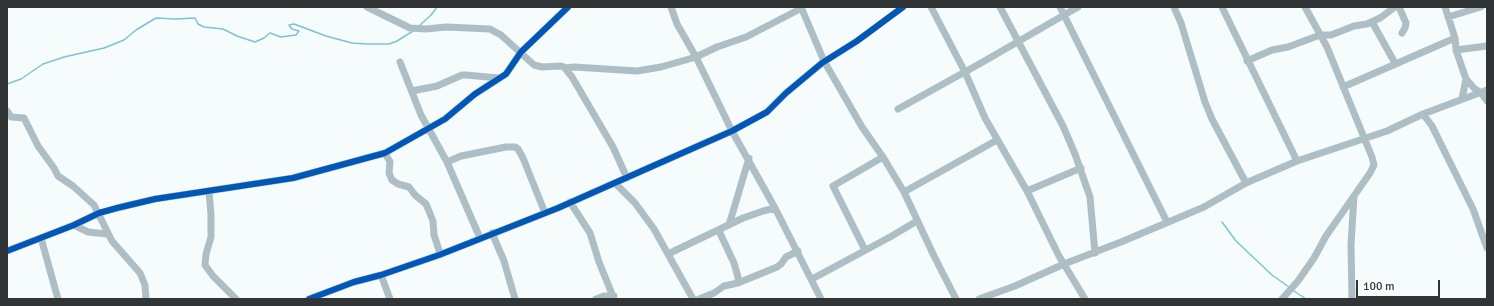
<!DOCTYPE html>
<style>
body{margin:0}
#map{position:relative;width:1494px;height:306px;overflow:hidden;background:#f6fbfb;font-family:Signika,sans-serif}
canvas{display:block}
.frame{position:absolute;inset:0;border:8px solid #313536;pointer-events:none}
.scale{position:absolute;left:1356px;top:280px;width:84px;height:18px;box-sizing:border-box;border:2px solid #313536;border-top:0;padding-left:5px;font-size:12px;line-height:14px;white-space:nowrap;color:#313536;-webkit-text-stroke:3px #fff;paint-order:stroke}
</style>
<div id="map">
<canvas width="1494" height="306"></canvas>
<div class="frame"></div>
<div class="scale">100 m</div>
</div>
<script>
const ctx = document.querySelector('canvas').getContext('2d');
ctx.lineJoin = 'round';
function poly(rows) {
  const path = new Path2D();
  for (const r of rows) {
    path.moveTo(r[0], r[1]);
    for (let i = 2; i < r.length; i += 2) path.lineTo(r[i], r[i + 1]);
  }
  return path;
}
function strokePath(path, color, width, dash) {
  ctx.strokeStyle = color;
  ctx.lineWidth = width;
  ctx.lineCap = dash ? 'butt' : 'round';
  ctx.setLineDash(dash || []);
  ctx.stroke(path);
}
strokePath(poly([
 [419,26,431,15,437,7],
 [7,84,21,79,43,64,64,57,104,48,124,40,136,30,156,18,175,19,195,18,198,24,204,27,223,29,237,36,255,42,264,38,270,33,281,37,296,35,299,31,292,29,289,25,294,24,326,36,352,43,367,44,389,44,397,41,413,31],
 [1222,222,1236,241,1272,275,1289,287],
 [1294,291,1306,299]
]), '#7cc4d2', 1.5);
strokePath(poly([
 [367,7,410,28,426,29,446,27,490,29,501,35,534,65,542,67,561,66,564,67,572,77,613,147,627,178],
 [671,7,677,24,696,57,732,131,775,208,821,299],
 [801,7,824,61,862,127,883,157,904,192,934,256,956,299],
 [931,7,965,72,985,118,1027,191,1059,256,1085,299],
 [1000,7,1063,126,1075,154,1090,197,1095,253],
 [1060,7,1167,222],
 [1174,7,1181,23,1205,102,1212,119,1246,183],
 [1222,7,1297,161],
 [1399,7,1406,23,1405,28,1402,33],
 [1445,7,1455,38,1456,50,1466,79,1474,88,1481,93,1487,101],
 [1448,17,1481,7],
 [1372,22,1395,63],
 [1456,50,1487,46],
 [1247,61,1272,50,1288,47,1320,35,1331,35,1354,26,1367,24,1380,18,1395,7],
 [400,62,421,115,447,162,480,238],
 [565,68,574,67,637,71,661,67,696,57,717,47,746,37,802,8],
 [1343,87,1455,38],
 [412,91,437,86,462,75,466,75,499,78],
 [1462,99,1466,79],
 [898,109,981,63,1078,7],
 [7,111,11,117,24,118,38,146,54,168,58,176,73,186,94,205,112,241,140,273,145,285,146,299],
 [1423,114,1432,126,1473,209,1487,248],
 [385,153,390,162,389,173,392,180,398,184,409,187,415,195,426,204,433,221,434,235,439,250,439,255],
 [447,162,461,156,506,147,515,147,518,149,523,158,545,213],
 [615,183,635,203,654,229,693,299],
 [209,191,211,215,211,237,206,254,205,265,213,276,236,299],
 [1027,191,1081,168],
 [904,192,997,140],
 [570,202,590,233,599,262,614,299],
 [74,225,88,232,107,234],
 [729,225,749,158],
 [719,231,734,263,738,277,738,283],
 [492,233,504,261,515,299],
 [41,238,58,299],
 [865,250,833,186,883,157],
 [7,251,74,225,99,213,117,208,155,199,293,178,385,153,445,119,475,94,506,74,521,52,568,7],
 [668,254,743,218,763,211,775,208],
 [381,275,390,299],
 [812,279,890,237,917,221],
 [309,299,354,282,381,275,439,255,558,208,732,131,767,112,786,93,822,63,857,41,903,7],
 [596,299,604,296,614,296],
 [699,299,714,293,724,286,738,283,777,267,781,264,786,257,798,251],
 [979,299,1015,286,1064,264,1121,242,1178,218,1204,207,1246,183,1297,161,1387,131,1423,114,1487,90],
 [1282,299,1298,281,1314,258,1326,236,1370,173,1374,165,1372,157,1327,47,1305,7],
 [1352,299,1351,245,1354,196]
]), '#adbfc4', 7);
strokePath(poly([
 [7,251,74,225,99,213,117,208,155,199,293,178,385,153,445,119,475,94,506,74,521,52,568,7],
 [309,299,354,282,381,275,439,255,558,208,732,131,767,112,786,93,822,63,857,41,903,7]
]), '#0057b8', 6);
</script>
